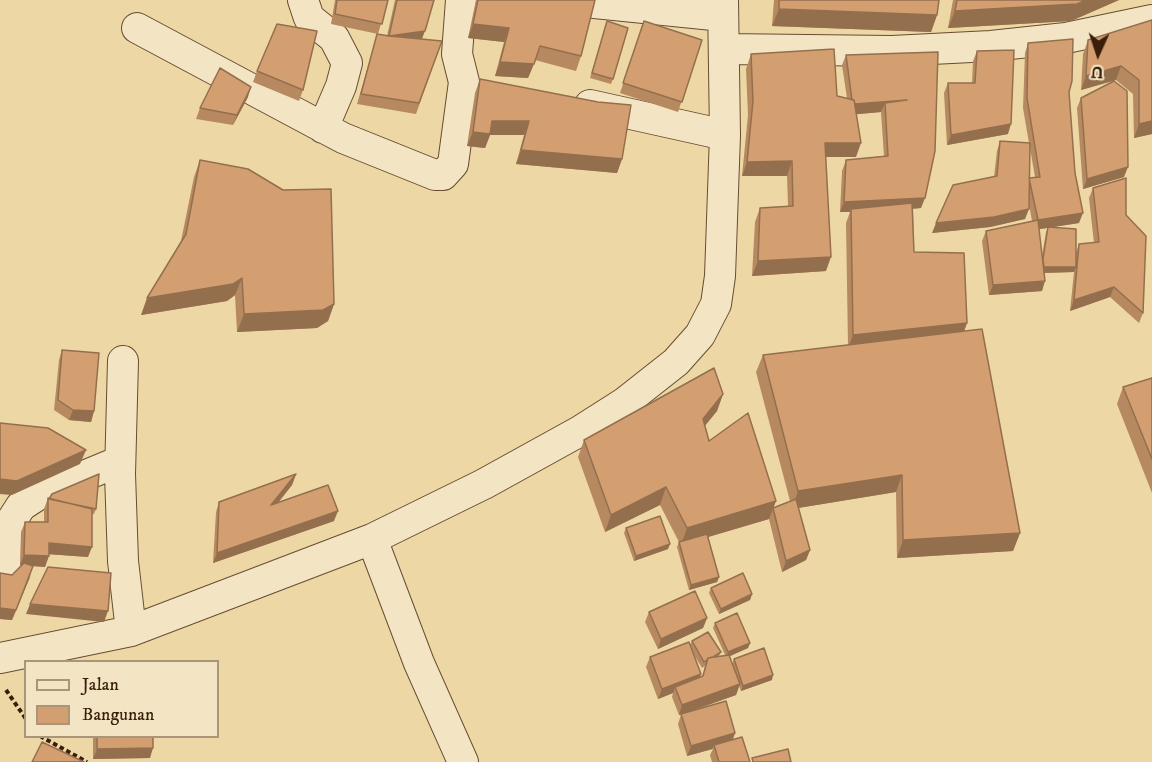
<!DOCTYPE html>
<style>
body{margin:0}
#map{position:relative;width:1152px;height:762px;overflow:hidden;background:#edd7a5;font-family:"IM FELL DW Pica",serif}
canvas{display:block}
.legend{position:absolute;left:24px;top:660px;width:195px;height:78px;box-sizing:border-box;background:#f3e5c4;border:2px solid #a9957a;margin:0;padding:8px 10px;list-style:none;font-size:18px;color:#3a1e0c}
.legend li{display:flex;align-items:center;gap:12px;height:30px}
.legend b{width:30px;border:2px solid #a9957a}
.north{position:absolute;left:1068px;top:24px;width:60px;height:60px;-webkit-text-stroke:4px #f3e5c4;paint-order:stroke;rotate:183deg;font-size:16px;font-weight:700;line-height:24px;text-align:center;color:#3a1e0c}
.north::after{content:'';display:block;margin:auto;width:21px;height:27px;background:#3a1e0c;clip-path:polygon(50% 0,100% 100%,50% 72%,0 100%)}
</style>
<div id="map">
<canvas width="1152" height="762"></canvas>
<ul class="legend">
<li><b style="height:8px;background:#f3e5c4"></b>Jalan</li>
<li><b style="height:16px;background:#d49f70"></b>Bangunan</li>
</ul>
<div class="north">U</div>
</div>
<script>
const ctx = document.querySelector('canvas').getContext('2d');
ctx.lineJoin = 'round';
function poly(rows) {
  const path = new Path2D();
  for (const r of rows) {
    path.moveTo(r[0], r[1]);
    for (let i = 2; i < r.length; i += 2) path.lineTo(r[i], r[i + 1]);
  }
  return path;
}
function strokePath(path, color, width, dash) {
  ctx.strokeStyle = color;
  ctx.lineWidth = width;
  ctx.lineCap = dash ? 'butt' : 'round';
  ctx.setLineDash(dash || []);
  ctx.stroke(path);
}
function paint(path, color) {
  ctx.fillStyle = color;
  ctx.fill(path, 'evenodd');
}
const minor = poly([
 [303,0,309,18,334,38,347,63,341,86,323,128],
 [565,0,723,16],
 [137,28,343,138,435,175,443,175,453,164,464,82,457,54,461,0],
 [724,49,892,51,991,46,1066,38,1152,20],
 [590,105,725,135],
 [123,361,120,474,123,561,131,631],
 [372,539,419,663,463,762],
 [0,575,9,568,10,523,21,506,38,495,120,461],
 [0,658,131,631,372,539,484,484,580,431,624,403,676,362,700,335,716,304,720,276,725,135,723,0]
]);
strokePath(minor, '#674c32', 32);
strokePath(poly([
 [6,690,26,719],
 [40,736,87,762]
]), '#3a1e0c', 4, [4.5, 3]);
strokePath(minor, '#f3e5c4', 30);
paint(poly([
 [335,0,388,0,378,34,331,24],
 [395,0,434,0,422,39,442,41,416,114,357,104,374,45,377,34,387,36],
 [476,0,595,0,581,56,576,71,535,60,528,78,495,76,504,42,468,38],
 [774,0,939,0,937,15,931,32,772,26],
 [953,0,1119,0,1071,21,948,28],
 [1152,20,1152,134,1134,138,1133,94,1116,80,1081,90,1083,54,1088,40],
 [644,21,702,40,678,112,620,93],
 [605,27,613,79,611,84,590,78],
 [1028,43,1079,223,1053,227,1076,253,1079,244,1094,243,1089,198,1093,188,1126,215,1143,313,1139,323,1110,297,1070,311,1074,272,1044,273,1042,291,989,295,982,241,986,231,1032,221,1029,204,1025,219,990,227,932,233,994,177,997,151,1000,141,1029,143,1023,108,1025,53],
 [1030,148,1035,177,1029,178],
 [1048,228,1046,232,1042,256,1039,229],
 [977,51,1008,134,947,145,944,93,948,83,972,83,973,61],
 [938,52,921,208,913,209,914,252,967,323,964,331,1020,533,1013,551,897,558,896,492,798,508,810,550,806,560,782,572,769,519,708,537,719,577,717,582,689,590,677,547,679,542,660,505,605,532,578,457,584,440,723,394,717,411,705,426,709,441,776,501,773,508,790,501,756,372,763,355,848,345,846,223,850,212,840,212,842,171,846,160,884,156,881,112,856,114,856,157,825,157,826,271,752,276,755,222,760,208,788,206,787,176,742,176,748,115,746,69,751,54,837,96,847,98,842,65,846,55],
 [257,71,303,90,299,101,253,82],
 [480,79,622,159,617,173,516,164,524,135,490,135,485,148,467,146,475,93],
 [248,97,233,125,196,119,200,108],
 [1081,98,1124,177,1083,189,1077,108],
 [200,160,334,304,328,321,317,328,237,332,235,295,227,301,141,315,181,241,194,177],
 [62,350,94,411,91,422,69,420,54,410,59,360],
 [1152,378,1152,493,1117,404,1123,387],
 [296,474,292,485,278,503,334,521,213,563,216,512,219,502],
 [48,498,96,509,94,514,92,514,88,557,49,554,45,567,32,566,30,577,12,620,0,619,0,573,12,575,21,565,20,565,21,532,25,522,44,522,44,509],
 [626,528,668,549,634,561,624,533],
 [711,588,752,594,750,600,719,614,709,593],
 [649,612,707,618,703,628,658,649,645,622],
 [715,623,750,643,748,648,729,656,732,664,734,659,772,680,741,691,739,686,736,695,692,711,735,733,733,740,750,762,712,762,710,755,713,749,687,756,678,724,681,715,679,715,672,697,673,693,658,699,646,667,650,657,690,645,692,641,721,652,719,656,725,655,713,628],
 [693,653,702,668,705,666,702,677,700,677,701,674],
 [93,736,153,736,150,758,93,759]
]), '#b68960');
paint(poly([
 [1086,0,1119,0,1071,21,948,28,955,11],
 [779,9,937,15,931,32,772,26],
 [473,24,509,28,504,42,468,38],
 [425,31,421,41,389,36],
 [500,62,534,64,528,78,495,76],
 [1121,66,1116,80,1081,90,1086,76],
 [251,87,248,97,233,125,237,115],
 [907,100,885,103,881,112,849,115,853,104],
 [492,121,529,121,524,135,490,135,485,148,467,146,473,132],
 [1152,121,1152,134,1134,138,1139,124],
 [1011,124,1008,134,947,145,951,135],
 [825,143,861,143,856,157,819,157],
 [521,150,622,159,617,173,516,164],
 [792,161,787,176,742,176,747,162],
 [1128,167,1124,177,1083,189,1087,179],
 [925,198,921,208,851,212,851,209,850,212,840,212,844,202],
 [1029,209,1025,219,990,227,932,233,936,223],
 [1083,213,1079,223,1034,230,1038,220],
 [831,257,826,271,752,276,758,261],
 [1041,267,1076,267,1074,272,1039,273],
 [242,278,235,295,227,301,141,315,147,298],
 [1045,281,1042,291,989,295,993,285],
 [1114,287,1110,297,1070,311,1074,300],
 [334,304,328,321,317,328,237,332,244,314],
 [967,323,962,337,848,349,853,335],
 [723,394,717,411,696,436,703,419],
 [73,410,94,411,91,422,69,420],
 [86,450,80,464,12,495,0,494,0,479],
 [296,474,292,485,268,515,271,505],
 [902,475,896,492,792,509,798,491],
 [666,487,660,505,605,532,611,515],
 [776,501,769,519,681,545,687,528],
 [338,511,334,521,213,563,217,553],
 [1020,533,1013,551,897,558,903,540],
 [49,543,92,547,88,557,46,554],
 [670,544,668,549,634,561,636,556],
 [810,550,806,560,782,572,786,561],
 [24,555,49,556,45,567,20,565],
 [30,577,12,620,0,619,0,608],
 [719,577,717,582,689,590,691,585],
 [752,594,750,600,719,614,721,609],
 [30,604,108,611,104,622,26,614],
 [707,618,703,628,658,649,661,639],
 [750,643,748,648,726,658,728,652],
 [701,674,697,684,675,687,673,693,658,699,662,689],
 [773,675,772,680,741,691,743,686],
 [740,684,736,695,679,715,682,705],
 [735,733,731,743,714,745,712,749,687,756,691,746],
 [153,748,150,758,93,759,97,749]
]), '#946f4e');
const building = poly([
 [337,0,388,0,382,24,335,14,337,0],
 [397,0,434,0,425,31,389,36,442,41,419,103,361,94,377,34,389,36,397,0],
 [478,0,595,0,581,56,540,46,534,64,500,62,509,28,473,24,478,0],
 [779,0,939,0,937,15,779,9,779,0],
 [957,0,1086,0,1077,4,955,11,957,0],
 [1152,20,1152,121,1139,124,1139,80,1121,66,1086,76,1088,40,1152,20],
 [607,21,628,28,613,79,592,73,607,21],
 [644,21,702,40,682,102,623,83,644,21],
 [277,24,317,31,303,90,257,71,277,24],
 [1073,39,1072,81,1069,92,1075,173,1083,213,1038,220,1029,178,1040,177,1027,98,1028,43,1073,39],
 [834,49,837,96,854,100,861,143,825,143,831,257,758,261,760,208,793,206,792,161,747,162,753,101,751,54,834,49],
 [1014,50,1011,124,951,135,948,83,975,83,977,51,1014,50],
 [938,52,935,151,925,198,844,202,846,160,888,156,885,103,907,100,855,104,854,100,852,100,846,55,938,52],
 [220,68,251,87,237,115,200,108,220,68],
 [480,79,598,102,631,105,622,159,521,150,529,121,492,121,490,134,473,132,480,79],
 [1114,81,1127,91,1128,167,1087,179,1081,98,1114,81],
 [1000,141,1030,143,1029,209,994,217,936,223,953,185,997,176,1000,141],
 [200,160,248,169,283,190,331,189,334,304,323,310,244,314,242,278,233,284,147,298,186,234,200,160],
 [1126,178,1126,215,1146,236,1143,313,1114,287,1074,300,1079,244,1099,242,1093,188,1126,178],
 [912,203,914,252,964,253,967,323,853,335,851,209,912,203],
 [1038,220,1045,281,993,285,986,231,1038,220],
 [1048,227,1076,229,1076,267,1044,267,1043,259,1048,227],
 [982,329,1020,533,903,540,902,475,798,491,763,355,982,329],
 [62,350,99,353,94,411,73,410,58,400,62,350],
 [714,368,723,394,703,419,709,441,748,413,776,501,687,528,666,487,611,515,584,440,714,368],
 [1152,378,1152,459,1123,387,1152,378],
 [0,423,48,428,86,450,17,481,0,479,0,423],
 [99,474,96,509,49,499,52,494,99,474],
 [296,474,271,505,328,485,338,511,217,553,219,502,296,474],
 [48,498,92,509,92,547,49,543,49,556,24,555,25,522,48,522,48,498],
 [796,499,810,550,786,561,773,508,796,499],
 [660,516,670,544,636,556,626,528,660,516],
 [707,534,719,577,691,585,679,542,707,534],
 [24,563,33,566,16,610,0,608,0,573,12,575,24,563],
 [48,567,111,573,108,611,30,604,48,567],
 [743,573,752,594,721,609,711,588,743,573],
 [695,591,707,618,661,639,649,612,695,591],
 [737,613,750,643,728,652,715,623,737,613],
 [708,632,721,652,713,657,708,658,707,660,704,662,692,641,708,632],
 [689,642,701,674,662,689,650,657,689,642],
 [764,648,773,675,743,686,734,659,764,648],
 [729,655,740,684,682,705,675,687,703,676,708,658,729,655],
 [726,701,735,733,691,746,681,714,726,701],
 [97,736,153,736,153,748,97,749,97,736],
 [742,737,750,762,719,762,714,745,742,737],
 [42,742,84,762,32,762,42,742],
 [788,749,791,762,753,762,752,758,788,749]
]);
paint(building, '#d49f70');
strokePath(building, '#946f4e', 1.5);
</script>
